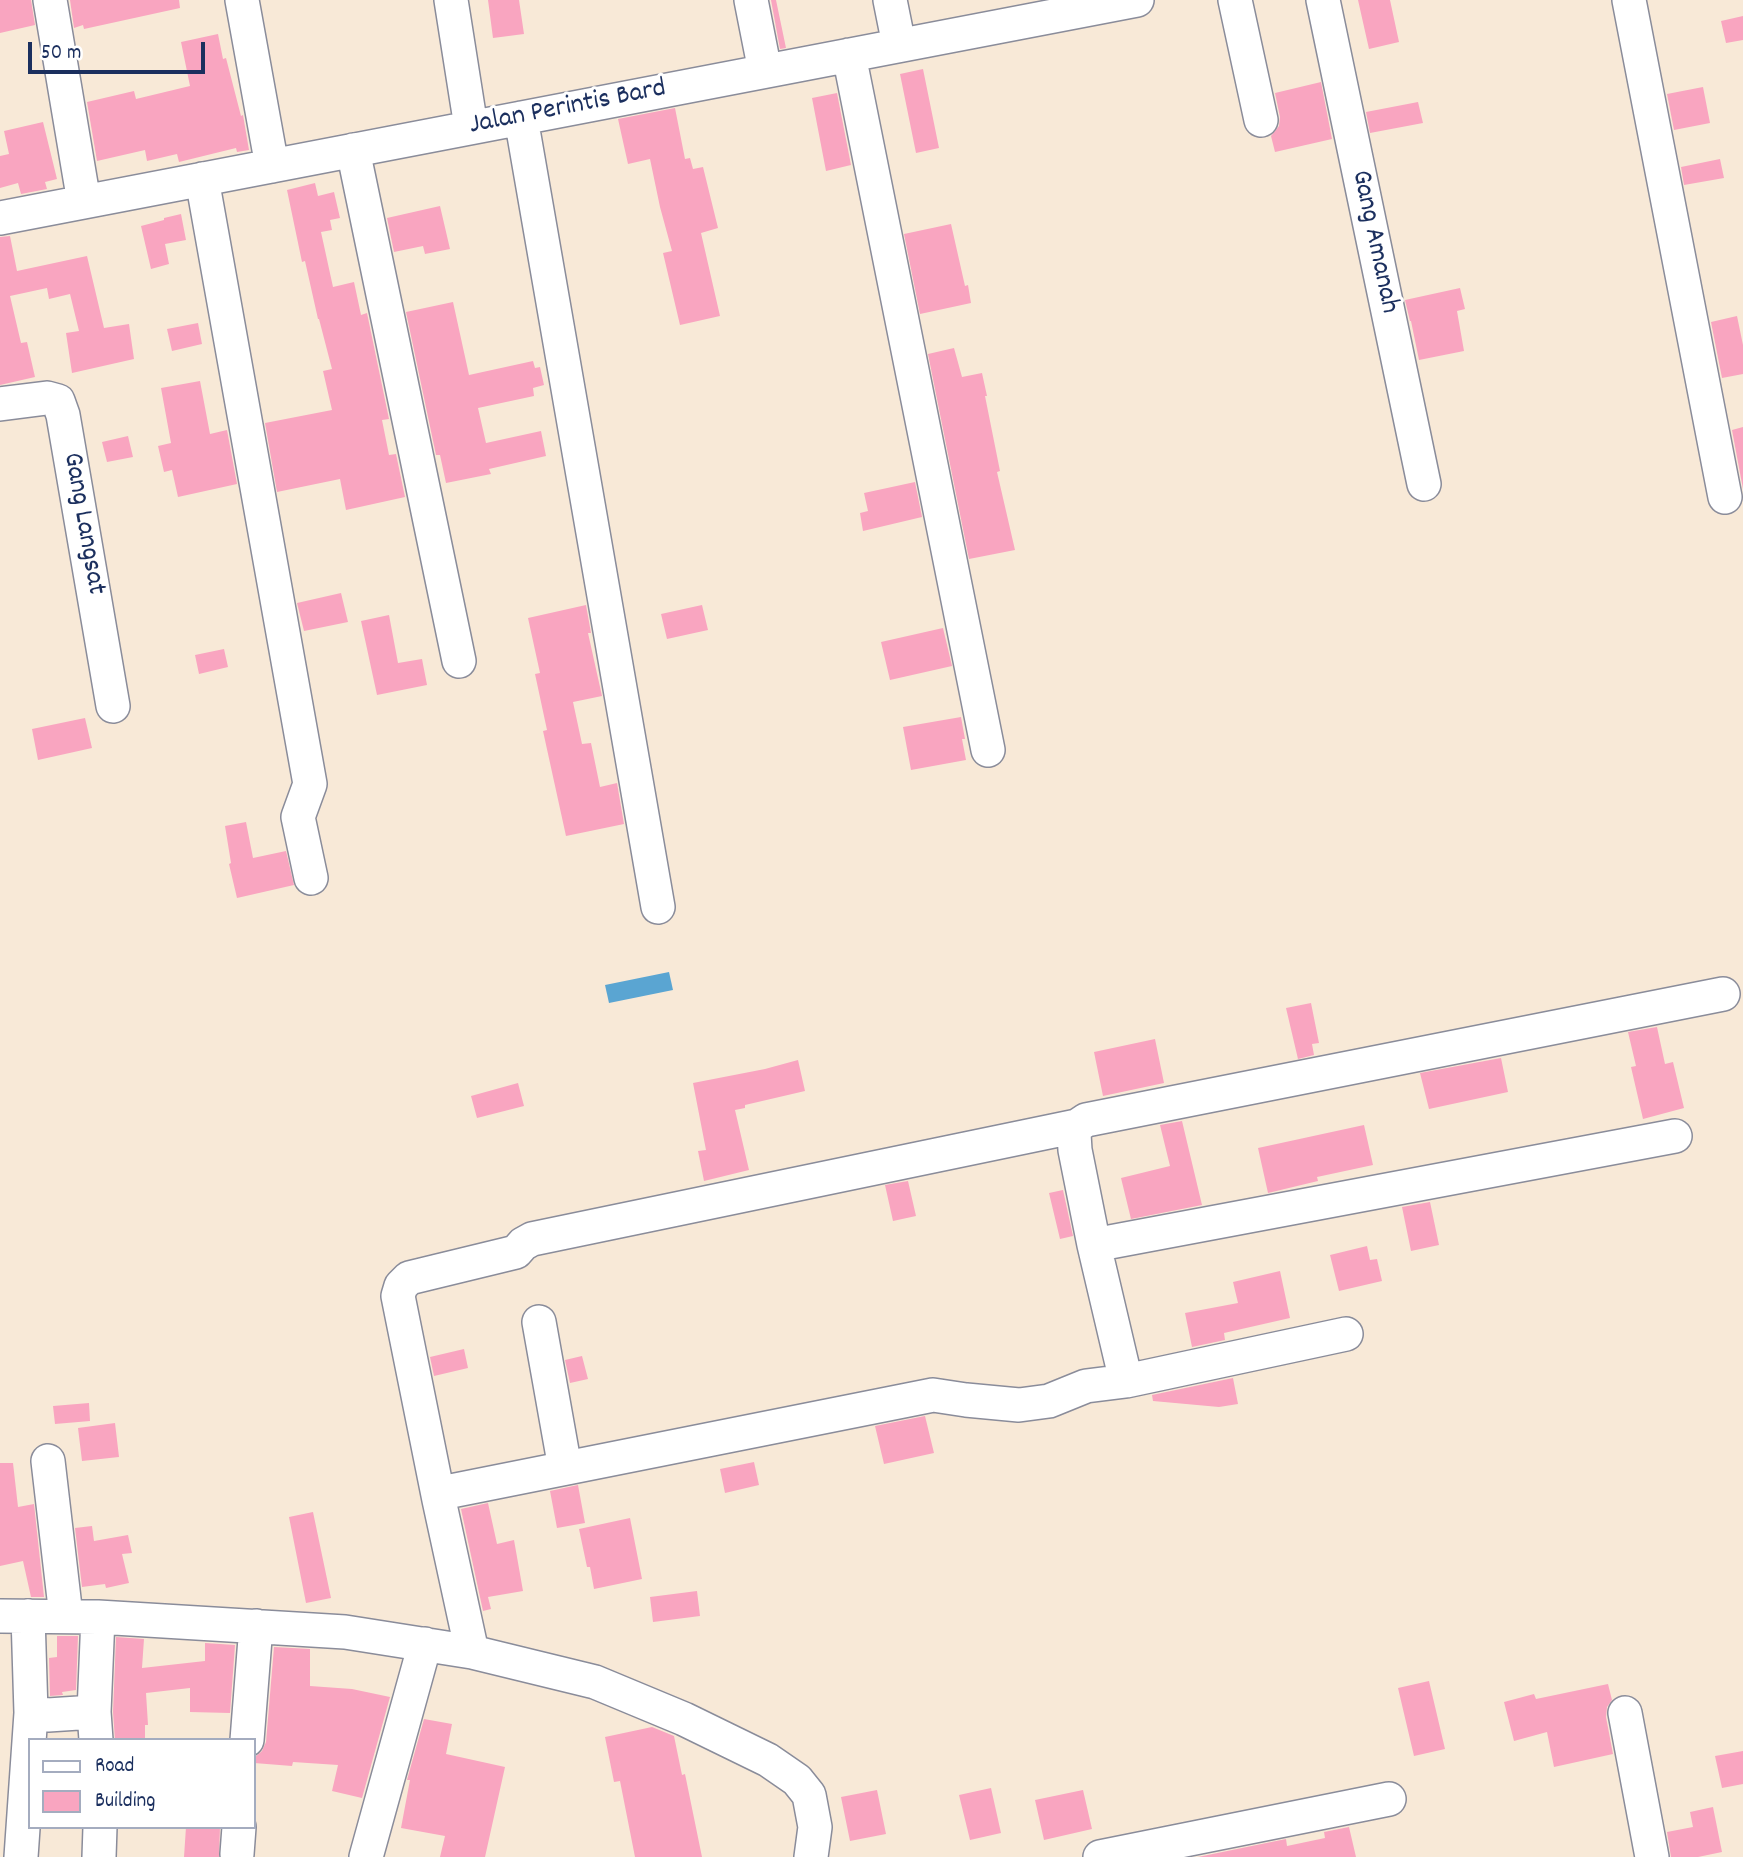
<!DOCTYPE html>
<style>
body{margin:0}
#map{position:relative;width:1743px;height:1857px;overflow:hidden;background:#f8e9d7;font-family:Dekko,sans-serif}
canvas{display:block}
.legend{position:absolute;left:28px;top:1738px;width:228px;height:91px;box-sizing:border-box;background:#fff;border:2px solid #a4acbf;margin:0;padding:9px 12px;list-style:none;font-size:21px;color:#1b2f5e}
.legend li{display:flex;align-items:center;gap:14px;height:35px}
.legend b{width:35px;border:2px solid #a4acbf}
.scale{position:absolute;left:28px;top:42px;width:177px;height:32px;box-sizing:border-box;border:4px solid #1b2f5e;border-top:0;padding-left:9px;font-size:21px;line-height:24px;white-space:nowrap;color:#1b2f5e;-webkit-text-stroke:5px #fff;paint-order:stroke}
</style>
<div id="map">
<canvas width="1743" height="1857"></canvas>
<ul class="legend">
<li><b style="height:9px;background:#fff"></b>Road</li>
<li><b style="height:19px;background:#f9a5c0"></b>Building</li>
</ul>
<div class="scale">50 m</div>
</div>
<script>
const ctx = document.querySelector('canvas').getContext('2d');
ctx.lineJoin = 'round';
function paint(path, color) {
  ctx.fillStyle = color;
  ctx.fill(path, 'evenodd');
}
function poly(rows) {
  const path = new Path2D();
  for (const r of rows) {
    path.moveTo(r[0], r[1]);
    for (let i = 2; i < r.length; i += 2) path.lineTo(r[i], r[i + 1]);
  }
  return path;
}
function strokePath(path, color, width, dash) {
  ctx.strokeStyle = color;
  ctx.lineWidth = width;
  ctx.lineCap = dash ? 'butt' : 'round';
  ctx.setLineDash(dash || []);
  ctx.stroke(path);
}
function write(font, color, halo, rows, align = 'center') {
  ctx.font = font + ' Dekko,sans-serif';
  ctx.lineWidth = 6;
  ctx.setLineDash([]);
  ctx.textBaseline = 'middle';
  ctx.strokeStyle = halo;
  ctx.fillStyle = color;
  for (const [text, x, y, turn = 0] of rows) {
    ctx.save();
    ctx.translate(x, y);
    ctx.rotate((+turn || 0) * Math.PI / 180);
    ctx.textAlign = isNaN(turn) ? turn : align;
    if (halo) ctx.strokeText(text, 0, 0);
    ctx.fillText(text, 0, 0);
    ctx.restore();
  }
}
paint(poly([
 [669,972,673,990,609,1003,605,985]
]), '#5aa5d2');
paint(poly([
 [0,0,31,0,35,25,0,33],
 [70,0,179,0,180,8,84,29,83,25,74,28],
 [488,0,519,0,524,34,493,38],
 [771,0,776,0,786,48,780,49],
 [1358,0,1390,0,1399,42,1369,49],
 [1743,16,1743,40,1726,43,1721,21],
 [218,34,223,59,226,58,241,116,243,115,249,150,237,152,236,148,179,162,177,154,147,161,145,150,97,161,87,102,134,91,136,99,190,86,181,42],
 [923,69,939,148,916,153,900,74],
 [1321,82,1332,139,1275,152,1271,136,1279,126,1280,117,1275,93],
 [1703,87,1710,123,1674,130,1667,94],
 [837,93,851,165,826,171,812,98],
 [1418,102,1423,123,1370,133,1366,112],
 [675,108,685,159,690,158,693,169,703,167,718,228,701,233,720,316,680,325,663,253,672,251,660,207,650,159,628,164,618,119],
 [43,122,57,179,45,182,47,189,21,194,18,183,0,188,0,156,9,154,4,131],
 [1720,159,1724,178,1684,185,1681,167],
 [315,183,318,196,334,192,340,218,330,220,332,230,321,232,333,287,354,282,361,315,367,313,389,419,382,420,389,455,396,454,405,497,346,510,340,479,277,492,265,423,332,410,323,371,332,369,319,319,318,319,305,261,302,262,287,190],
 [440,206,450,249,425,254,423,246,394,252,387,218],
 [181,214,186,240,165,244,169,264,151,269,141,226,164,220,164,218],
 [951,224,965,286,968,285,971,303,920,314,904,234],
 [10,236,17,271,87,256,104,328,129,324,134,359,72,373,66,333,79,331,70,294,49,299,47,288,10,296,21,343,27,342,35,377,0,385,0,237],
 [1460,288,1465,309,1457,311,1464,351,1419,360,1411,321,1410,321,1405,300],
 [453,302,469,375,533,361,535,368,540,367,544,385,533,388,534,396,478,408,486,443,541,431,546,456,489,469,491,474,446,483,440,455,436,455,406,312],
 [1737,316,1743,345,1743,374,1722,378,1711,322],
 [198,323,202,344,172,351,167,329],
 [954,348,962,377,982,373,987,396,985,396,1000,471,997,472,1015,550,969,559,928,354],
 [200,381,210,434,227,430,237,484,178,497,172,470,164,472,158,446,171,443,161,388],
 [1743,427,1743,489,1732,430],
 [128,436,133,457,107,462,102,442],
 [915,482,922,517,863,531,860,513,868,511,864,493],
 [341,593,348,622,304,631,297,603],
 [586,605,591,633,588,633,602,696,573,702,582,744,591,743,600,787,617,783,624,824,566,836,543,731,547,730,535,674,540,673,528,618],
 [702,605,708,630,667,639,661,614],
 [389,615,398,663,422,659,427,685,377,695,361,621],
 [943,628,952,666,890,680,881,642],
 [224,649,228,667,199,674,195,655],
 [961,717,965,739,962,739,966,760,911,770,903,727],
 [85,718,92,748,38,760,32,729],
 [246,822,253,858,286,851,294,885,237,898,229,864,231,863,225,826],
 [1311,1003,1319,1043,1312,1044,1314,1055,1298,1059,1286,1008],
 [1657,1027,1665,1064,1673,1062,1684,1108,1643,1119,1631,1067,1636,1066,1628,1032],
 [1155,1039,1164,1083,1103,1096,1094,1052],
 [1501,1058,1508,1092,1429,1109,1420,1073],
 [798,1060,805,1091,745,1105,745,1108,735,1110,749,1170,704,1181,698,1151,706,1150,693,1083,765,1069],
 [518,1083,524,1106,477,1118,471,1096],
 [1182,1121,1202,1205,1131,1219,1121,1178,1170,1166,1160,1125],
 [1364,1125,1373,1165,1317,1177,1318,1181,1268,1193,1258,1148],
 [908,1181,916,1216,893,1221,885,1185],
 [1063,1190,1073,1236,1060,1239,1049,1193],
 [1430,1202,1439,1245,1411,1251,1402,1207],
 [1367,1246,1370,1260,1377,1259,1382,1281,1339,1291,1330,1255],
 [1280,1271,1290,1318,1224,1333,1225,1340,1192,1347,1185,1313,1238,1303,1233,1282],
 [464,1349,468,1368,434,1376,430,1357],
 [582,1356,588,1379,570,1383,565,1360],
 [1233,1378,1238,1404,1219,1407,1153,1401,1152,1395],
 [89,1403,90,1421,55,1424,53,1406],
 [925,1416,934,1453,884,1464,875,1426],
 [115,1423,119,1457,82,1461,78,1428],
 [754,1462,759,1485,725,1493,720,1469],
 [0,1463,13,1463,18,1507,34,1504,44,1597,31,1597,23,1561,0,1566],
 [578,1485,585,1523,557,1528,550,1491],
 [488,1503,497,1544,514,1540,523,1591,488,1597,491,1609,483,1611,461,1509],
 [313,1512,331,1598,306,1603,289,1517],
 [630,1518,642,1579,594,1589,590,1567,587,1567,579,1529],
 [92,1526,94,1541,128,1535,132,1553,122,1554,129,1583,106,1588,105,1584,82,1587,75,1528],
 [697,1591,700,1616,653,1622,650,1597],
 [57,1636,78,1636,76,1690,62,1692,63,1695,50,1696,49,1658,57,1657],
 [116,1637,144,1639,142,1668,205,1661,205,1643,235,1645,230,1713,190,1712,190,1688,146,1693,148,1725,145,1725,145,1740,115,1740,113,1712],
 [274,1647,310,1649,310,1686,352,1689,390,1697,362,1798,332,1791,338,1765,293,1762,292,1766,254,1763,254,1758,262,1751,266,1742],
 [1429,1681,1445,1749,1414,1756,1398,1688],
 [1608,1684,1612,1700,1607,1707,1606,1717,1613,1754,1554,1767,1547,1732,1514,1741,1504,1702,1534,1694,1536,1699],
 [424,1719,452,1724,446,1754,505,1767,485,1857,440,1857,445,1836,401,1828,410,1780,407,1780],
 [652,1727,674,1736,682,1775,685,1774,702,1857,635,1857,620,1781,614,1782,605,1737],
 [1743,1751,1743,1784,1722,1788,1715,1756],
 [991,1788,1001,1833,970,1840,959,1795],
 [877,1790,886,1834,850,1841,841,1797],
 [1083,1790,1092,1829,1044,1840,1035,1800],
 [1713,1807,1722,1852,1698,1857,1671,1857,1667,1832,1693,1827,1690,1812],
 [186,1827,220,1827,219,1857,184,1857],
 [1349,1827,1356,1857,1198,1857,1286,1839,1287,1846,1325,1838,1324,1832]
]), '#f9a5c0');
const minor = poly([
 [50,0,84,202],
 [242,0,272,166],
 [451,0,471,127],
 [751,0,765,71],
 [890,0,899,45],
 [1235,0,1261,120],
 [1323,0,1424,484],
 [1629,0,1725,497],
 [849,55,988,750],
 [521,118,658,907],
 [353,150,459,661],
 [202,179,310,784,298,817,311,878],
 [0,218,1137,0],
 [0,404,47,398,58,401,63,415,113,706],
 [1077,1126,1074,1134,1075,1150,1094,1245,1126,1381],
 [1094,1245,1675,1136],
 [539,1322,565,1468],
 [48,1461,66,1616],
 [439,1500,398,1296,401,1286,409,1278,516,1252,523,1244,532,1239,1077,1126,1086,1120,1723,994],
 [0,1616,98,1617,345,1632,472,1652,595,1682,684,1719,768,1760,797,1780,809,1795,815,1827,811,1857],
 [472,1652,439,1500,446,1492,933,1395,966,1400,1019,1405,1049,1401,1086,1386,1126,1381,1346,1334],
 [31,1713,48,1715,94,1712],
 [1625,1713,1652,1857],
 [96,1740,94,1712,98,1617],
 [247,1740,256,1626],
 [237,1854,239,1827],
 [21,1857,31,1713,28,1616],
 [99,1857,100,1827],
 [366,1857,425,1644],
 [1100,1857,1389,1799]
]);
strokePath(minor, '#8a8c9a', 36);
strokePath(minor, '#fff', 33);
write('28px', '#1b2f5e', '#fff', [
 ["Jalan Perintis Bard",568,109,-11],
 ["Gang Amanah",1373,242,78],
 ["Gang Langsat",82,524,80]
]);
</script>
